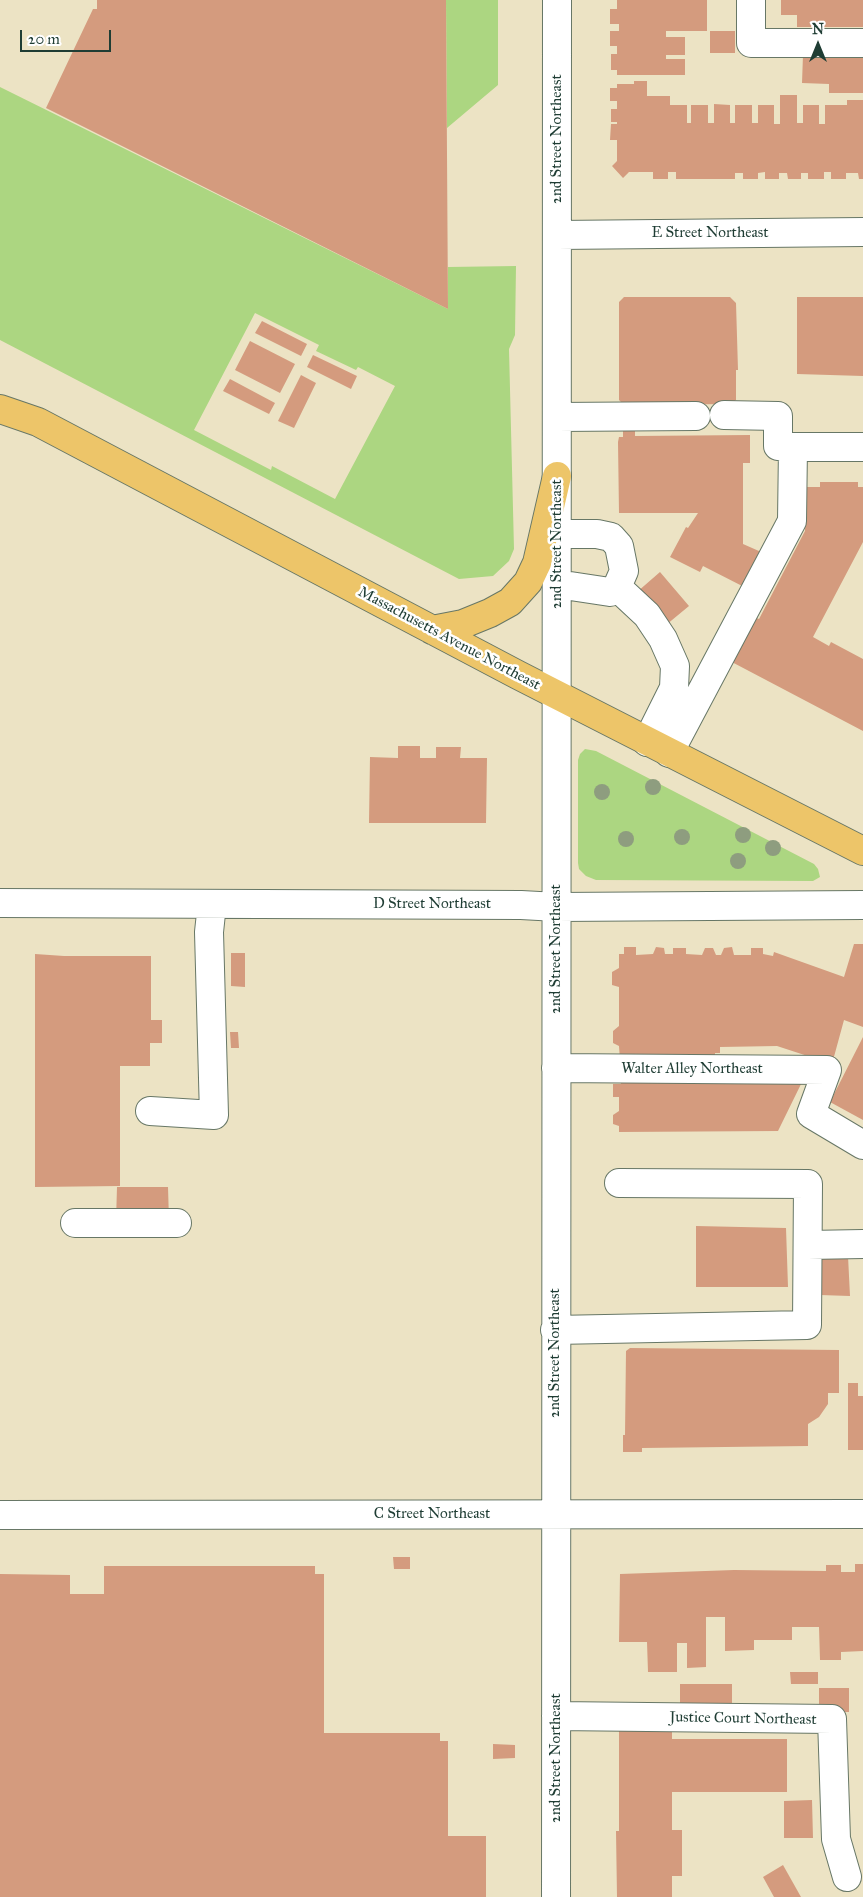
<!DOCTYPE html>
<style>
body{margin:0}
#map{position:relative;width:863px;height:1897px;overflow:hidden;background:#ece3c4;font-family:"IM FELL Great Primer",serif}
canvas{display:block}
.north{position:absolute;left:793px;top:20px;width:50px;height:50px;-webkit-text-stroke:4px #fff;paint-order:stroke;rotate:0deg;font-size:14px;font-weight:700;line-height:20px;text-align:center;color:#1f3d34}
.north::after{content:'';display:block;margin:auto;width:18px;height:22px;background:#1f3d34;clip-path:polygon(50% 0,100% 100%,50% 72%,0 100%)}
.scale{position:absolute;left:20px;top:30px;width:91px;height:22px;box-sizing:border-box;border:2px solid #1f3d34;border-top:0;padding-left:6px;font-size:15px;line-height:18px;white-space:nowrap;color:#1f3d34;-webkit-text-stroke:4px #fff;paint-order:stroke}
</style>
<div id="map">
<canvas width="863" height="1897"></canvas>
<div class="north">N</div>
<div class="scale">20 m</div>
</div>
<script>
const ctx = document.querySelector('canvas').getContext('2d');
ctx.lineJoin = 'round';
function paint(path, color) {
  ctx.fillStyle = color;
  ctx.fill(path, 'evenodd');
}
function poly(rows) {
  const path = new Path2D();
  for (const r of rows) {
    path.moveTo(r[0], r[1]);
    for (let i = 2; i < r.length; i += 2) path.lineTo(r[i], r[i + 1]);
  }
  return path;
}
function strokePath(path, color, width, dash) {
  ctx.strokeStyle = color;
  ctx.lineWidth = width;
  ctx.lineCap = dash ? 'butt' : 'round';
  ctx.setLineDash(dash || []);
  ctx.stroke(path);
}
function write(font, color, halo, rows, align = 'center') {
  ctx.font = font + ' "IM FELL Great Primer",serif';
  ctx.lineWidth = 5;
  ctx.setLineDash([]);
  ctx.textBaseline = 'middle';
  ctx.strokeStyle = halo;
  ctx.fillStyle = color;
  for (const [text, x, y, turn = 0] of rows) {
    ctx.save();
    ctx.translate(x, y);
    ctx.rotate((+turn || 0) * Math.PI / 180);
    ctx.textAlign = isNaN(turn) ? turn : align;
    if (halo) ctx.strokeText(text, 0, 0);
    ctx.fillText(text, 0, 0);
    ctx.restore();
  }
}
paint(poly([
 [446,0,498,0,498,85,447,128],
 [0,87,448,309,448,267,516,266,515,335,509,349,514,549,509,561,493,576,459,579,0,340],
 [255,313,319,345,316,351,356,370,358,367,395,386,335,499,272,466,271,470,194,430],
 [585,749,596,751,814,864,818,869,820,877,813,881,596,880,586,876,579,869,578,863,578,760,580,754]
]), '#acd681');
paint(poly([
 [97,0,446,0,448,309,46,108,93,9,97,9],
 [617,0,707,0,707,31,666,31,666,37,685,37,685,55,666,55,666,59,685,59,685,75,617,75,617,70,611,70,611,54,617,54,617,46,610,46,610,31,619,31,619,24,610,24,610,9,617,9],
 [781,0,863,0,863,27,797,27,797,15,781,15],
 [710,31,735,31,735,53,710,53],
 [803,55,863,56,863,93,829,93,829,84,802,83],
 [634,81,647,81,647,96,670,96,670,105,687,105,687,123,691,123,691,105,708,105,708,123,714,123,714,104,730,105,730,123,735,123,735,105,752,105,752,123,758,123,758,105,774,105,774,124,780,124,780,95,797,95,797,123,803,123,803,105,819,105,819,124,825,124,825,105,847,105,847,100,863,100,863,179,859,179,858,173,846,173,846,179,831,179,831,172,824,172,824,179,808,179,808,173,801,173,801,179,788,179,787,173,779,173,779,179,765,179,765,172,758,173,758,179,743,179,743,173,735,173,735,179,676,179,676,172,668,172,668,179,653,179,653,172,629,172,623,178,612,166,617,161,617,140,610,140,611,124,617,124,617,122,611,122,611,109,617,109,617,101,610,101,610,88,617,88,617,84,634,84],
 [624,297,730,297,736,303,738,370,736,370,736,400,731,404,635,405,635,436,750,435,750,463,743,463,743,544,768,555,750,590,703,566,700,572,670,557,686,527,688,528,698,513,619,513,618,442,619,437,623,437,623,404,619,400,619,302],
 [797,297,863,297,863,376,797,374],
 [262,321,307,344,301,356,255,333],
 [250,341,295,364,280,393,235,370],
 [313,355,357,376,351,389,307,367],
 [301,375,316,383,294,428,278,421],
 [230,379,275,403,269,414,223,391],
 [820,482,858,482,858,487,863,487,863,542,813,637,829,646,831,642,863,659,863,731,728,660,752,616,759,619,805,531,806,487,820,487],
 [660,572,689,606,666,625,637,592],
 [398,746,420,746,420,758,436,758,436,747,461,747,460,758,487,758,486,823,369,823,370,757,398,758],
 [854,944,863,944,863,1027,844,1020,832,1064,777,1046,720,1047,720,1053,715,1053,715,1059,620,1060,619,1046,613,1043,613,1031,619,1026,619,987,612,985,612,972,619,968,619,954,624,954,624,947,636,947,636,955,653,954,656,947,664,948,665,954,673,954,673,948,686,948,686,954,702,955,705,948,713,948,716,955,721,955,724,948,732,947,734,955,751,955,751,948,763,948,763,954,773,956,774,952,844,977],
 [231,953,245,953,245,987,231,986],
 [35,954,64,956,151,956,151,1020,162,1020,162,1043,150,1043,150,1066,120,1066,120,1186,35,1187],
 [230,1032,238,1032,239,1048,231,1048],
 [863,1037,863,1120,830,1102],
 [803,1080,778,1131,619,1132,619,1126,613,1124,613,1115,619,1111,619,1097,613,1097,613,1084,621,1084,620,1081],
 [117,1187,168,1187,169,1220,116,1221],
 [696,1226,786,1228,788,1287,696,1287],
 [820,1256,848,1256,850,1296,820,1295],
 [630,1348,839,1350,839,1393,828,1393,828,1404,819,1417,808,1424,808,1446,642,1448,642,1452,623,1452,623,1435,625,1435,626,1351],
 [848,1383,858,1383,858,1396,863,1396,863,1450,848,1450],
 [393,1557,410,1557,410,1569,394,1569],
 [855,1564,863,1564,863,1651,841,1652,841,1660,820,1660,819,1627,792,1627,792,1640,754,1640,754,1650,725,1651,725,1617,706,1617,706,1667,687,1668,687,1643,677,1643,677,1672,648,1672,647,1642,619,1642,620,1574,734,1570,826,1571,826,1565,841,1565,841,1572,855,1572],
 [104,1566,315,1566,315,1574,324,1574,324,1733,440,1733,440,1741,448,1741,448,1836,486,1836,486,1897,0,1897,0,1574,70,1575,70,1594,104,1594],
 [790,1672,818,1672,818,1684,791,1684],
 [680,1684,732,1684,732,1709,680,1710],
 [819,1688,849,1688,849,1712,819,1712],
 [619,1726,672,1726,672,1739,787,1739,787,1792,672,1792,672,1830,682,1830,682,1876,672,1876,672,1897,617,1897,616,1831,619,1831],
 [493,1744,515,1745,515,1758,493,1759],
 [812,1800,813,1838,784,1838,784,1801],
 [783,1865,801,1897,774,1897,763,1877]
]), '#d49b7e');
const minor = poly([
 [751,0,751,43,863,43],
 [557,235,863,232],
 [557,417,696,416],
 [793,447,863,447],
 [557,534,597,534,611,537,619,546,624,571,617,587,610,592,557,584],
 [617,587,647,615,663,639,675,666,674,688,647,742],
 [669,753,792,521,793,447,778,446,778,416,724,415],
 [0,903,521,905,557,907,863,905],
 [556,1068,827,1070,811,1114,863,1145],
 [150,1111,214,1115,209,932,212,904],
 [75,1223,177,1223],
 [808,1245,863,1244],
 [555,1330,807,1325,808,1184,619,1183],
 [0,1515,863,1514],
 [556,1716,832,1719,836,1839,847,1877],
 [556,1897,557,0]
]);
const major = poly([
 [0,409,38,422,518,675,863,851],
 [432,630,463,624,490,613,510,602,528,582,537,563,557,476]
]);
strokePath(minor, '#677766', 30);
strokePath(major, '#677766', 30);
strokePath(minor, '#fff', 28);
strokePath(major, '#edc569', 28);
ctx.fillStyle = '#8e9d7f';
for (const [x, y] of [
 [653,787],
 [602,792],
 [743,835],
 [682,837],
 [626,839],
 [773,848],
 [738,861]
]) {
  ctx.beginPath();
  ctx.arc(x, y, 8, 0, 2 * Math.PI);
  ctx.fill();
}
write('15px', '#1f3d34', '#fff', [
 ["2nd Street Northeast",557,139,-90],
 ["E Street Northeast",710,233],
 ["2nd Street Northeast",557,544,-90],
 ["Massachusetts Avenue Northeast",449,639,28],
 ["D Street Northeast",432,904],
 ["2nd Street Northeast",556,949,-90],
 ["Walter Alley Northeast",692,1069],
 ["2nd Street Northeast",555,1353,-90],
 ["C Street Northeast",432,1514],
 ["Justice Court Northeast",743,1719,1],
 ["2nd Street Northeast",556,1758,-90]
]);
</script>
